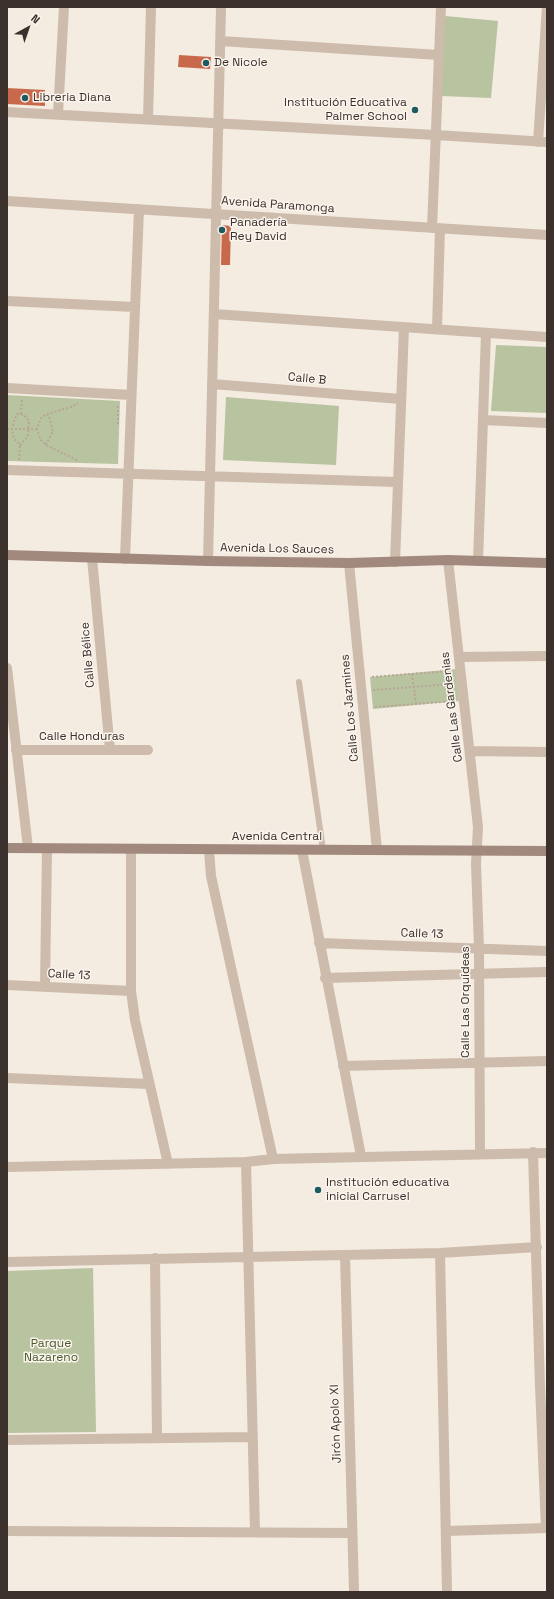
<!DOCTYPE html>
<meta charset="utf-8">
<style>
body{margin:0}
#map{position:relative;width:554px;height:1599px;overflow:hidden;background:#f4ebe1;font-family:"Space Grotesk",sans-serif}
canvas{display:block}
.frame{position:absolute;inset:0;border:8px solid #3b302b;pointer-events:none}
.north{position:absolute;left:8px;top:8px;width:40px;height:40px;-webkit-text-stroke:3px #fbf5ee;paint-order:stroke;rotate:40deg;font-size:11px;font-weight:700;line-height:16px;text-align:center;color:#3b302b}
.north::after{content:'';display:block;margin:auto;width:14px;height:18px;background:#3b302b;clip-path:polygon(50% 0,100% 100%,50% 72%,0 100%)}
</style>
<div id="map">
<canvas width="554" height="1599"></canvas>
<div class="frame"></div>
<div class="north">N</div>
</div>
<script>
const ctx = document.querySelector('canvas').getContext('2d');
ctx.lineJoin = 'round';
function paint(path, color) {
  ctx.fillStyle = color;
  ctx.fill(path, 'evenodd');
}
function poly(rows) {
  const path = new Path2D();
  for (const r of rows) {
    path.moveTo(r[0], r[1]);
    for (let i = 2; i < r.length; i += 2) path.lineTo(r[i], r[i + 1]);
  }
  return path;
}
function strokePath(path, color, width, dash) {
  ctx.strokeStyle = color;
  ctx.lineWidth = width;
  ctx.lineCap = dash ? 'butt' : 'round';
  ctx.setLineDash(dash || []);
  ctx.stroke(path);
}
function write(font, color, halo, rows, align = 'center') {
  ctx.font = font + ' "Space Grotesk",sans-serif';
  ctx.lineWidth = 3;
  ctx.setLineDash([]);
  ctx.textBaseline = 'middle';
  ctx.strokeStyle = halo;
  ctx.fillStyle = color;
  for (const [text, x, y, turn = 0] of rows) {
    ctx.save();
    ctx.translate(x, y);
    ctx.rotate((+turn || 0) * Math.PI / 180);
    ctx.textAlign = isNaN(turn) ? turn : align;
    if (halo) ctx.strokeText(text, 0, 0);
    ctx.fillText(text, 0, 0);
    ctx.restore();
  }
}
paint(poly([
 [445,16,498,21,491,98,441,96],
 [496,345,547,347,547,413,491,411],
 [7,395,120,401,118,464,7,461],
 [226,397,339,406,336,465,223,460],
 [456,669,459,701,373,709,370,677],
 [93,1268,96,1432,7,1433,7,1271]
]), '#b8c4a0');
paint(poly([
 [179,55,211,57,210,69,178,67],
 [7,88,45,90,45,106,7,104],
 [222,225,231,226,230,265,221,265]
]), '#c8694b');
strokePath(poly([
 [17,414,24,415,29,421,28,436,20,445,14,439,12,430,14,421,17,414],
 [21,414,22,399],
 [118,424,118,404],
 [7,429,37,429],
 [46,445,53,431,50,419,47,415],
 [19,460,20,445],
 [77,460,46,445,41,440,37,429,41,418,47,414,71,407,78,403],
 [412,674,416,704],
 [372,677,449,671],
 [373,690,452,684],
 [375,707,454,701]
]), '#b9a596', 2, [2, 2]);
strokePath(poly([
 [299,682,323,850]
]), '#cdbbac', 6);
strokePath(poly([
 [220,41,439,55],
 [7,112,436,135,547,142],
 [58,114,64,7],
 [148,119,151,7],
 [538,142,547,7],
 [7,201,547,235],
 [432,228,441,7],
 [7,301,135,307],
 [214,314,547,337],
 [437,329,440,228],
 [212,384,401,399],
 [7,388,131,395],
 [483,420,547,423],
 [7,470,397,482],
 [92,558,110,750],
 [125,559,139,209],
 [448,560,478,827,476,864,479,948,480,1153],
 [208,561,221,7],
 [478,561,486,333],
 [395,562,404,327],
 [349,563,377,850],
 [459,657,547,656],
 [7,668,28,848],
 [16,750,148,750],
 [470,751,547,752],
 [131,849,131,991,135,1020,168,1164],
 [209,850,211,876,273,1159],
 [302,850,361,1156],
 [319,943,547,951],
 [325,978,547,972],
 [7,985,131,991],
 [45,987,47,849],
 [343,1066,547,1061],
 [7,1078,149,1084],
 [533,1152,540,1386,546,1528],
 [246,1162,255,1531],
 [7,1167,246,1162,273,1159,547,1153],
 [440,1253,447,1592],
 [345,1255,354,1592],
 [155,1258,157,1438],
 [7,1262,440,1253,537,1247],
 [7,1440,252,1437],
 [7,1531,352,1533],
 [446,1531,547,1528]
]), '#cdbbac', 10);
strokePath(poly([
 [7,555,208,561,349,563,448,560,547,563],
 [7,848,547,851]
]), '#a18a7d', 10);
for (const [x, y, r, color] of [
 [206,63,4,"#1f5a5e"],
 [25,98,4,"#1f5a5e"],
 [415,110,4,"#1f5a5e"],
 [222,230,4,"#1f5a5e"],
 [318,1190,4,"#1f5a5e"]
]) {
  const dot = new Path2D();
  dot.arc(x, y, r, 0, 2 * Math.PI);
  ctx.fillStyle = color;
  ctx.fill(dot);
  strokePath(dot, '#fbf5ee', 1.5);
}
write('12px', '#3b302b', '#fbf5ee', [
 ["De Nicole",214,63],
 ["Libreria Diana",33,98],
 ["Institución Educativa",407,103,"right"],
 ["Palmer School",407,117,"right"],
 ["Panadería",230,223],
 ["Rey David",230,237],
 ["Institución educativa",326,1183],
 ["inicial Carrusel",326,1197]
], 'left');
write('12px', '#3b302b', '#fbf5ee', [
 ["Avenida Paramonga",278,205,4],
 ["Calle B",307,379,5],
 ["Avenida Los Sauces",277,549,1],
 ["Calle Bélice",88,655,-95],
 ["Calle Las Gardenias",452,707,-97],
 ["Calle Los Jazmines",350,708,-95],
 ["Calle Honduras",82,737],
 ["Avenida Central",277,837],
 ["Calle 13",422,934,2],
 ["Calle 13",69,975,3],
 ["Calle Las Orquídeas",466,1002,-90],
 ["Jirón Apolo XI",336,1424,-92]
]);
write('12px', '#4a5a2e', '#fbf5ee', [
 ["Parque",51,1344],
 ["Nazareno",51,1358]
]);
</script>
